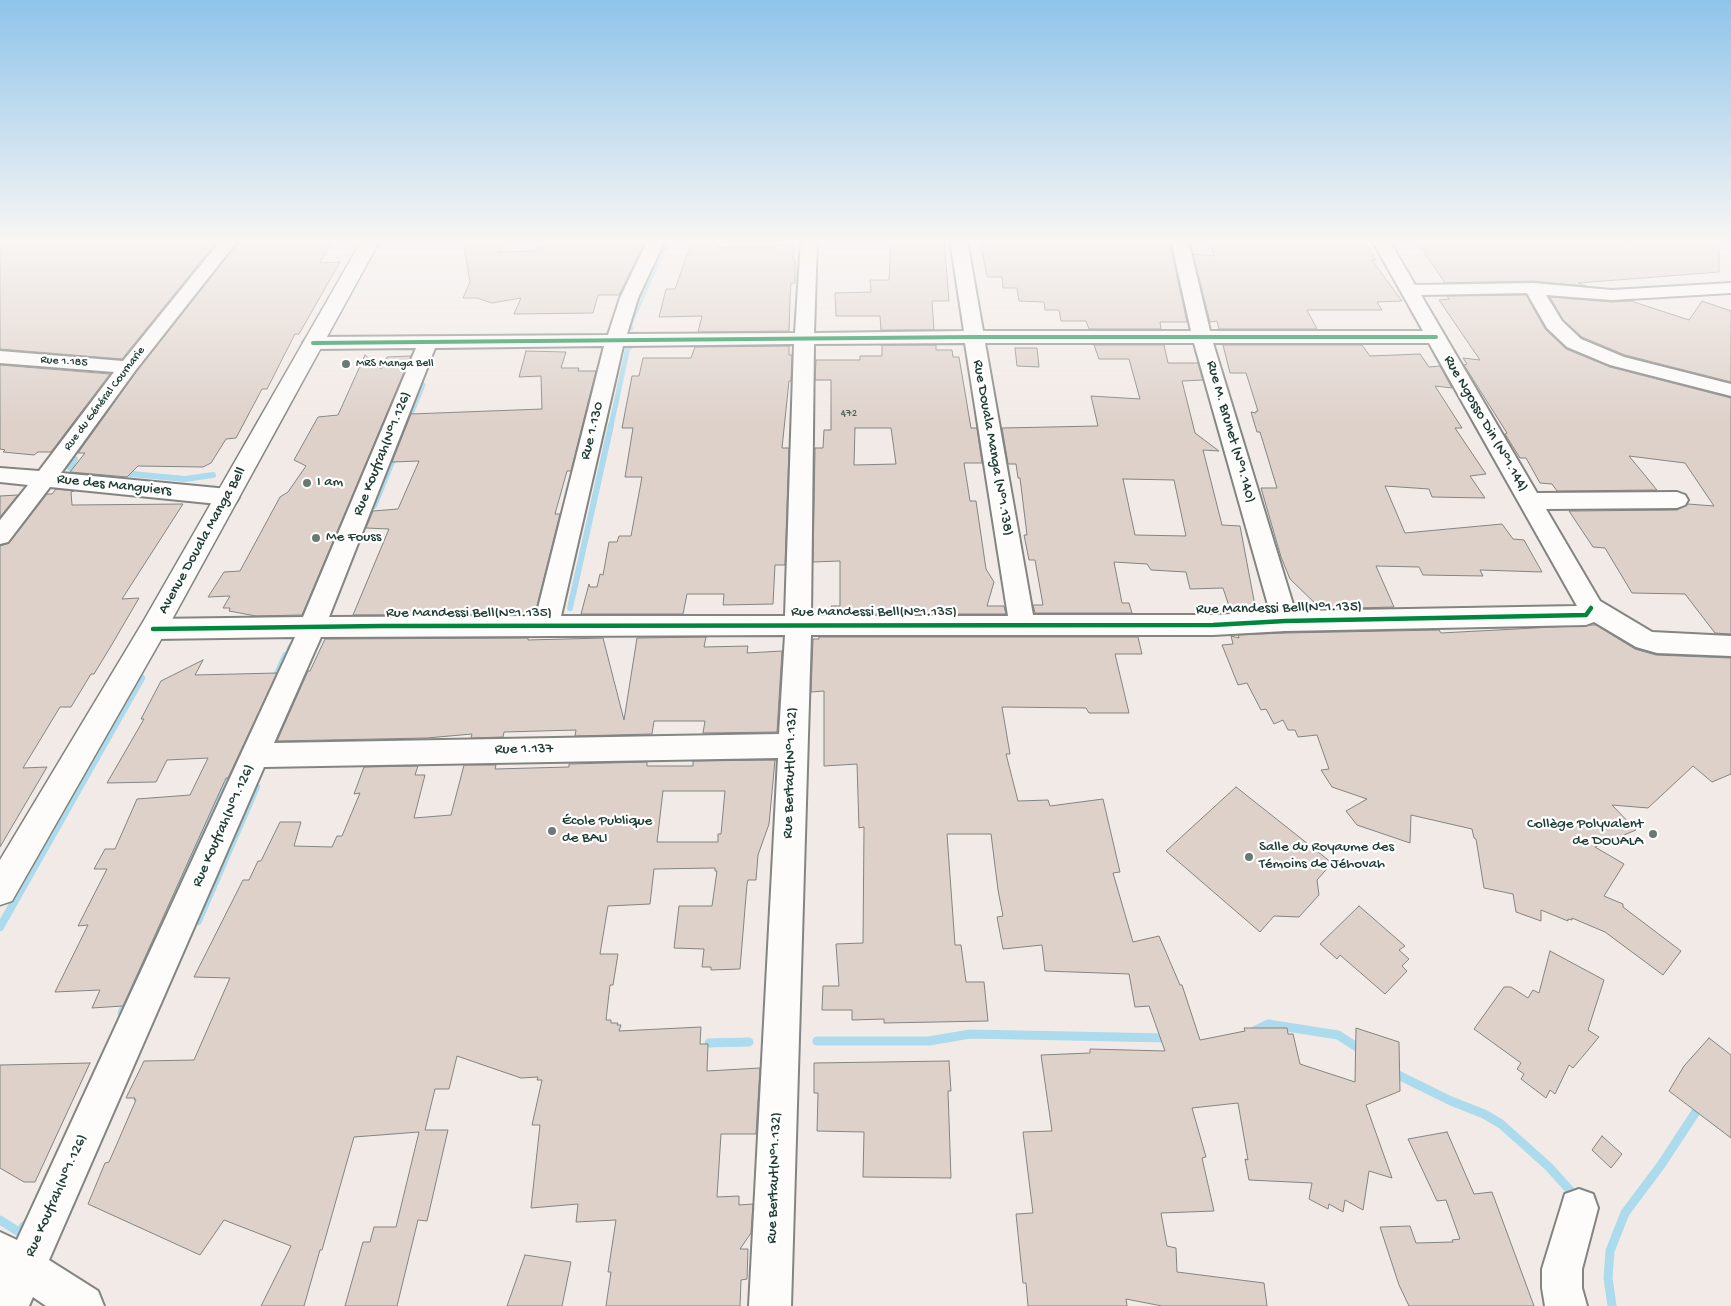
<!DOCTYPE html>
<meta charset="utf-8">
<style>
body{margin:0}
canvas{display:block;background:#f2eae6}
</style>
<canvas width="1731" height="1306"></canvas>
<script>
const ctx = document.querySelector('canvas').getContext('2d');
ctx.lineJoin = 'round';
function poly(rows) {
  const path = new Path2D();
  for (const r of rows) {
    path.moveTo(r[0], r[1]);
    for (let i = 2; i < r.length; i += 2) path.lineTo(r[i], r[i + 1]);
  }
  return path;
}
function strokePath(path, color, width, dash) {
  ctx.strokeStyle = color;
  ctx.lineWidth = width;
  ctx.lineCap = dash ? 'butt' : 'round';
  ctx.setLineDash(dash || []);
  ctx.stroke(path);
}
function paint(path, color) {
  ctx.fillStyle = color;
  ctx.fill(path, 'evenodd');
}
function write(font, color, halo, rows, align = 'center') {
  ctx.font = font + ' "Gochi Hand",sans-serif';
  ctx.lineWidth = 4.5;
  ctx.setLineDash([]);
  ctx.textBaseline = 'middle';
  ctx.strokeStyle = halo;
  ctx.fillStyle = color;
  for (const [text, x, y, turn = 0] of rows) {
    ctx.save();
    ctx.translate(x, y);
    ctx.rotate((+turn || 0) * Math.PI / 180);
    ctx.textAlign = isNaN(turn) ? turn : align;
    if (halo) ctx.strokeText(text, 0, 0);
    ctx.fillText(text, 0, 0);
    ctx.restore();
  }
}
strokePath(poly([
 [201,290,239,240],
 [631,328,630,324,665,245],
 [406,426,423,385],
 [611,426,628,347,630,347]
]), '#abdbec', 5);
strokePath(poly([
 [75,459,70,468,80,469],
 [121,473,185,479,213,475],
 [374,506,407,425],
 [570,608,611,425],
 [304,612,344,520],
 [286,658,291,646]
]), '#abdbec', 6);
strokePath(poly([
 [198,921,256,787],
 [0,927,141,678],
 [153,946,286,656]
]), '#abdbec', 8);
strokePath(poly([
 [122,1013,153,945],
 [1252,1032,1268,1024,1338,1035,1363,1051],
 [817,1041,929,1041,970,1034,1168,1038],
 [709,1043,749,1042],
 [1392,1072,1451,1101,1484,1114,1501,1124,1549,1167,1576,1197],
 [0,1220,19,1232,25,1225],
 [1612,1306,1608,1278,1610,1251,1625,1213,1661,1165,1701,1104]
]), '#abdbec', 9);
const building = poly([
 [11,240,218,240,122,359,0,349,0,251,11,240],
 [275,240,333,240,320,263,340,262,299,334,295,334,267,389,262,389,236,438,226,439,211,463,203,467,138,466,127,477,70,472,85,453,78,453,136,372,238,243,273,243,275,240],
 [463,240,504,240,499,252,535,251,544,247,546,240,646,240,619,295,598,295,593,313,514,314,521,298,492,303,477,298,463,298,470,282,463,240],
 [695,240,721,240,718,248,775,248,775,246,794,243,793,260,795,260,795,283,791,283,790,297,789,331,698,332,702,316,659,317,666,289,675,289,692,241,695,240],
 [891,240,944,240,949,301,932,301,934,330,881,330,880,316,836,316,835,293,871,292,870,280,889,280,891,240],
 [980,240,1169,240,1187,322,1160,322,1161,329,1089,329,1086,321,1061,321,1059,310,1045,310,1044,302,1019,301,1017,288,1003,288,1002,277,987,277,980,240],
 [1231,240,1364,240,1376,260,1372,260,1402,301,1377,302,1382,310,1307,310,1317,329,1219,329,1217,321,1210,322,1193,254,1214,256,1210,244,1232,244,1231,240],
 [1416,240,1579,240,1646,243,1643,240,1719,240,1719,272,1578,283,1586,286,1533,281,1445,283,1416,240],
 [1526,295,1545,329,1566,349,1610,367,1731,398,1731,634,1715,633,1685,594,1632,593,1605,548,1593,547,1569,511,1677,510,1688,504,1714,506,1685,463,1629,456,1657,490,1557,491,1552,484,1540,483,1526,458,1520,458,1505,434,1507,433,1464,365,1467,364,1463,358,1480,360,1439,300,1449,299,1447,296,1526,295],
 [1550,297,1612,302,1631,301,1689,320,1702,301,1731,311,1731,382,1625,355,1582,337,1563,320,1550,297],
 [882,345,936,345,936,350,952,350,953,357,959,357,971,428,977,428,982,463,964,463,970,501,976,501,986,569,994,582,987,606,1004,606,1006,614,836,614,831,606,840,606,840,561,813,562,815,448,823,448,824,430,831,430,831,380,815,380,816,360,860,360,860,356,882,356,882,345],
 [855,428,891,428,896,464,854,465,855,428],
 [1094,345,1164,345,1168,363,1198,363,1203,380,1182,381,1195,433,1219,451,1203,450,1222,525,1240,526,1256,611,1231,612,1223,588,1190,589,1186,572,1151,570,1147,564,1114,562,1122,603,1129,603,1132,613,1035,613,1033,605,1043,605,1035,560,1029,560,1024,535,1027,535,1020,478,1018,478,1016,464,1008,464,1002,428,1098,426,1091,396,1140,399,1129,359,1099,359,1094,345],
 [1123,479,1174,480,1186,536,1135,535,1123,479],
 [1223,345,1362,345,1370,356,1420,354,1429,367,1440,366,1452,388,1435,386,1462,428,1455,428,1486,474,1470,476,1485,498,1432,497,1429,489,1385,486,1405,533,1502,524,1513,539,1524,540,1542,572,1480,570,1483,576,1423,575,1419,567,1376,566,1394,607,1321,609,1290,579,1281,557,1261,488,1277,488,1260,432,1257,432,1251,412,1256,413,1256,411,1258,411,1246,373,1230,373,1223,345],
 [789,346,789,355,792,355,791,381,789,381,782,448,789,448,785,565,775,565,773,604,723,605,724,594,687,594,683,614,581,614,589,584,590,587,597,587,600,574,603,575,609,542,617,542,619,536,631,536,642,477,625,477,633,428,622,428,632,376,639,376,643,358,691,358,695,347,789,346],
 [1015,348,1037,348,1039,367,1017,366,1015,348],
 [526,351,566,352,561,368,579,368,578,371,596,371,571,471,567,471,555,514,560,514,535,614,353,615,389,529,366,528,373,511,398,509,419,461,392,462,411,414,542,409,541,376,519,377,526,351],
 [365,355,381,369,387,357,411,356,302,615,256,616,229,611,230,608,223,608,230,596,208,597,224,572,240,571,280,497,288,492,306,466,294,460,318,417,338,415,365,355],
 [0,365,110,374,51,452,38,452,34,455,3,452,5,450,0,449,0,365],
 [56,489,74,491,71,492,72,505,183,504,122,599,139,598,111,646,94,674,91,674,71,707,60,707,23,768,47,767,0,847,0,546,9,543,47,494,52,494,56,489],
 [18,495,0,517,0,496,18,495],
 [1590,625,1596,625,1635,649,1656,655,1731,658,1731,774,1712,782,1693,766,1648,808,1612,805,1636,830,1595,847,1624,864,1604,896,1623,904,1623,907,1681,951,1663,975,1605,932,1572,918,1572,920,1568,919,1568,921,1541,910,1541,921,1516,912,1513,894,1484,888,1476,839,1474,838,1472,829,1411,815,1410,843,1357,825,1346,811,1367,799,1332,787,1321,770,1329,769,1317,735,1298,737,1295,730,1288,730,1283,720,1274,724,1266,709,1261,710,1247,683,1238,685,1222,645,1233,644,1231,636,1239,638,1238,635,1285,633,1439,630,1441,633,1590,625],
 [706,637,704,647,748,646,747,653,782,651,777,732,703,733,705,721,654,721,652,734,575,736,576,730,504,732,503,737,471,738,472,734,427,738,277,741,308,671,310,671,325,639,528,638,528,640,603,638,624,720,637,638,706,637],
 [819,637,1138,637,1142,654,1115,654,1129,713,1089,713,1086,708,1002,707,1010,754,1006,754,1018,801,1048,800,1050,806,1103,799,1120,872,1113,873,1133,942,1159,936,1180,985,1182,985,1200,1040,1245,1031,1244,1028,1287,1028,1288,1034,1293,1034,1300,1064,1355,1082,1356,1028,1399,1042,1400,1091,1366,1105,1392,1178,1369,1171,1363,1210,1345,1200,1343,1212,1329,1204,1328,1209,1309,1199,1312,1183,1249,1180,1245,1159,1248,1160,1238,1103,1192,1108,1206,1157,1202,1158,1214,1211,1161,1213,1167,1246,1176,1248,1177,1272,1264,1283,1267,1306,1162,1306,1126,1299,1127,1306,1028,1306,1026,1283,1023,1283,1016,1214,1033,1213,1023,1132,1052,1131,1041,1055,1090,1053,1090,1049,1165,1051,1149,1006,1135,1007,1129,974,1045,971,1042,945,1003,949,997,917,1003,916,998,890,991,834,947,834,955,945,961,945,966,982,984,982,988,1021,884,1023,884,1019,852,1020,852,1010,822,1010,823,986,839,986,836,944,863,943,864,827,859,828,857,764,824,766,824,691,811,692,813,639,819,639,819,637],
 [203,660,195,675,277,673,228,778,226,778,123,1006,92,1008,100,990,55,992,88,925,78,926,107,869,94,869,105,849,115,849,137,799,190,795,208,758,167,760,156,782,107,783,144,719,141,719,161,681,203,660],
 [775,760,769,824,758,855,756,880,748,880,747,884,740,969,711,970,711,967,702,967,704,949,674,948,679,906,712,906,717,871,715,871,715,868,654,869,650,904,608,906,600,954,618,954,613,985,610,985,606,1020,611,1020,611,1023,618,1023,617,1025,621,1025,619,1031,701,1027,700,1044,708,1044,707,1071,760,1068,756,1134,721,1134,717,1197,739,1196,739,1205,753,1204,751,1233,740,1249,748,1249,747,1279,741,1280,740,1306,606,1306,611,1272,608,1272,616,1220,576,1222,578,1204,531,1208,540,1125,532,1125,542,1080,537,1080,538,1077,521,1078,457,1056,449,1089,435,1089,425,1130,448,1130,427,1221,418,1220,397,1306,345,1306,363,1242,370,1242,374,1227,396,1227,419,1132,354,1137,322,1250,320,1250,304,1306,261,1306,291,1246,224,1220,200,1255,88,1204,105,1163,109,1162,136,1100,134,1100,135,1098,126,1098,144,1061,194,1060,230,978,194,977,243,880,249,880,258,861,261,861,280,822,301,822,294,846,332,847,337,836,342,836,360,793,354,794,364,767,418,766,415,775,425,775,414,818,451,815,464,765,496,765,495,769,569,767,569,764,647,762,647,766,693,766,693,761,775,760],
 [663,791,725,791,721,834,718,834,718,842,657,842,663,791],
 [1236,787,1332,863,1317,880,1319,895,1299,917,1274,916,1260,932,1166,851,1236,787],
 [1359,906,1405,946,1399,950,1409,959,1402,966,1407,971,1385,994,1340,955,1337,959,1320,944,1359,906],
 [1550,951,1604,980,1588,1030,1599,1037,1573,1068,1569,1065,1555,1094,1550,1090,1546,1098,1521,1079,1524,1074,1517,1069,1521,1063,1474,1029,1504,987,1511,987,1528,998,1533,990,1539,993,1550,951],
 [1709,1038,1731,1055,1731,1138,1669,1091,1684,1066,1709,1038],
 [949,1061,951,1091,948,1091,951,1178,863,1177,864,1132,817,1131,818,1093,814,1093,814,1063,949,1061],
 [90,1063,35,1182,24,1182,0,1168,0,1065,90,1063],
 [1447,1132,1474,1194,1492,1192,1534,1306,1409,1306,1399,1285,1380,1227,1410,1226,1416,1243,1453,1242,1452,1240,1460,1239,1446,1200,1437,1201,1408,1139,1447,1132],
 [1602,1136,1622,1154,1611,1168,1592,1150,1602,1136],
 [525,1255,571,1262,562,1306,507,1306,525,1255]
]);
paint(building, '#ded1ca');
strokePath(building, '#838582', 1);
const minor = poly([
 [221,240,238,240,135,371,61,473,228,489,236,492,239,497,236,502,228,505,50,487,8,542,0,544,0,520,28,485,0,482,0,468,39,471,114,372,0,363,0,351,123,361,221,240],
 [648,240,665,240,638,298,627,334,795,333,801,240,817,240,814,333,964,331,950,240,967,240,983,331,1191,331,1171,240,1188,240,1210,331,1423,331,1372,240,1389,240,1415,285,1533,283,1612,290,1731,283,1731,293,1612,300,1546,295,1562,321,1581,339,1624,357,1731,384,1731,396,1610,365,1567,347,1547,328,1527,293,1421,295,1537,493,1677,492,1685,495,1688,500,1685,505,1677,508,1546,509,1600,601,1652,632,1731,636,1731,656,1657,653,1636,647,1594,622,1586,625,1285,631,1213,635,811,635,791,1306,749,1306,778,758,264,767,49,1260,98,1291,104,1306,46,1306,33,1297,29,1306,0,1306,0,1232,17,1240,295,637,153,639,144,636,140,629,144,622,153,619,303,617,416,348,313,349,306,347,303,343,306,339,313,337,608,335,620,298,648,240],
 [965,343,1008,616,811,616,814,344,965,343],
 [985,343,1194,343,1270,612,1213,615,1033,615,985,343],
 [1213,343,1429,343,1577,606,1295,611,1213,343],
 [794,344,785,616,561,616,623,346,794,344],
 [604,346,536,616,329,617,435,348,604,346],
 [785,635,779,734,274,743,321,637,785,635],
 [1579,1189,1593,1194,1598,1208,1582,1269,1582,1288,1587,1306,1545,1306,1542,1288,1542,1269,1565,1194,1579,1189]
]);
const tertiary = poly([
 [362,240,380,240,163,636,12,901,0,905,0,860,143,622,362,240]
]);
strokePath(minor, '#838582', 4);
strokePath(tertiary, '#838582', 3);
paint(minor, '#fdfcfb');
paint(tertiary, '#fdfcfb');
strokePath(poly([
 [313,343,973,337,1436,337]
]), '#00873e', 4);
strokePath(poly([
 [153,629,381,626,1213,625,1285,621,1586,615,1591,608]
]), '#00873e', 4.5);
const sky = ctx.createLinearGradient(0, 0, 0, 423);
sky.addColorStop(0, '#8fc4ea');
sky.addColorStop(0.57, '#f9f6f4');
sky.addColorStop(1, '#f9f6f400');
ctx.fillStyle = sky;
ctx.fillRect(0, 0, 1731, 423);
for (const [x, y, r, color] of [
 [346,364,5,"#697a72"],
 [307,483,5,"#697a72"],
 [316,538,5,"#697a72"],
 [552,831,5,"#697a72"],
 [1653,834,5,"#697a72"],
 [1249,857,5,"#697a72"]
]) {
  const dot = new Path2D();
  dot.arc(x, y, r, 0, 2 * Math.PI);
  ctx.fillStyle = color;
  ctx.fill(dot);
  strokePath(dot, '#fff', 2);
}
write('11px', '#4f625a', null, [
 ["472",849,414]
]);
write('12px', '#1f3d34', '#fff', [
 ["Rue 1.185",64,362,4],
 ["Rue du Général Cournarie",105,399,-53]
]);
write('12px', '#1f3d34', '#fff', [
 ["MRS Manga Bell",356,364]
], 'left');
write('15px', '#1f3d34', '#fff', [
 ["Rue Ngosso Din (N°1.144)",1485,424,60],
 ["Rue 1.130",593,431,-76],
 ["Rue M. Brunet (N°1.140)",1230,432,74],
 ["Rue Douala Manga (N°1.138)",992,448,80],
 ["Rue Koufrah(N°1.126)",383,454,-68],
 ["Rue des Manguiers",114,486,6],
 ["Avenue Douala Manga Bell",203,541,-61],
 ["Rue Mandessi Bell(N°1.135)",1279,609,-1],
 ["Rue Mandessi Bell(N°1.135)",874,613],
 ["Rue Mandessi Bell(N°1.135)",469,614],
 ["Rue 1.137",524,750,-1],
 ["Rue Bertaut(N°1.132)",791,773,-88],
 ["Rue Koufrah(N°1.126)",224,826,-66],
 ["Rue Bertaut(N°1.132)",775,1178,-88],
 ["Rue Koufrah(N°1.126)",57,1196,-66]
]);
write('15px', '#1f3d34', '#fff', [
 ["I am",317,483],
 ["Me Fouss",326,538],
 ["École Publique",562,822],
 ["de BALI",562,839],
 ["Collège Polyvalent",1643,825,"right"],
 ["de DOUALA",1643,842,"right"],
 ["Salle du Royaume des",1259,848],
 ["Témoins de Jéhovah",1259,865]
], 'left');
</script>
